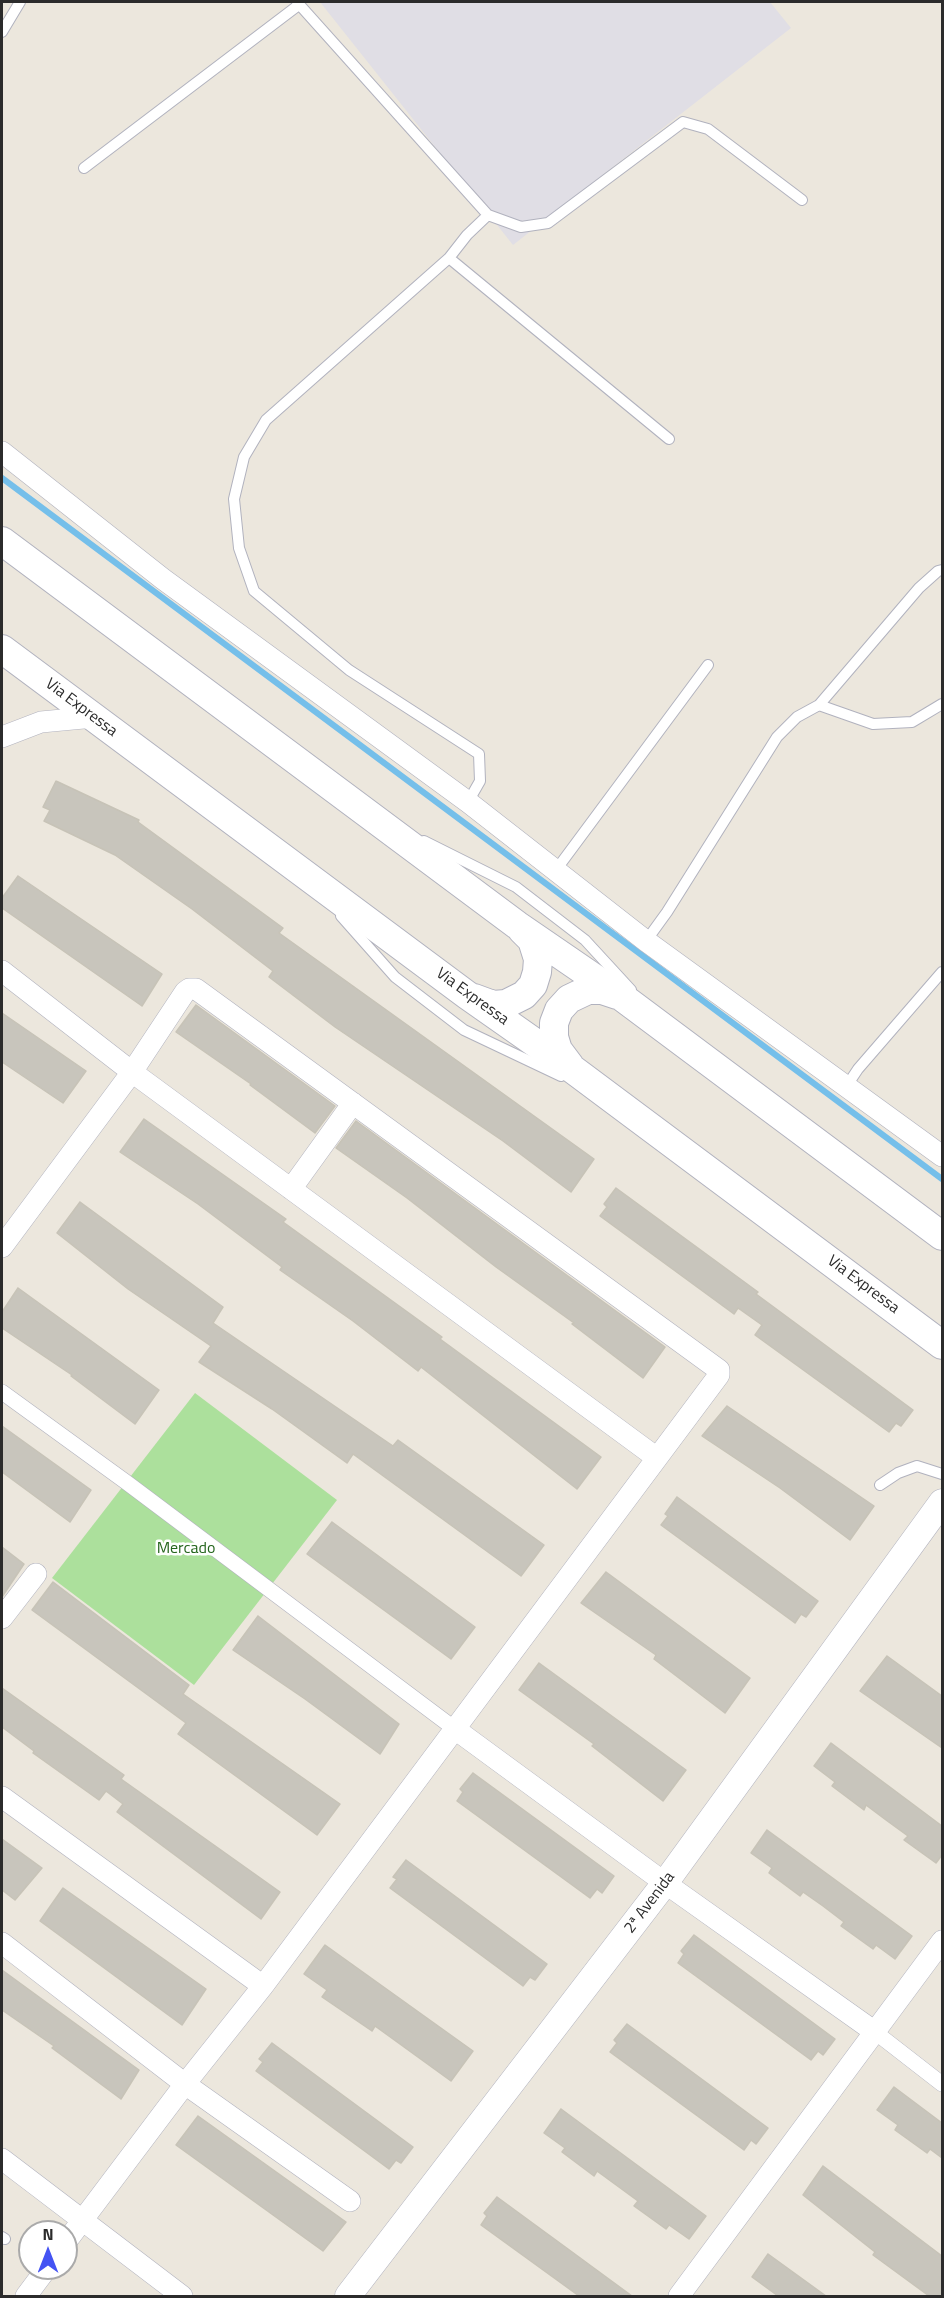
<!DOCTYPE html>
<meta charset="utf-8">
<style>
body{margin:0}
#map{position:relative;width:944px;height:2298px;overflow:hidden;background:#ece7dd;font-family:"Titillium Web",sans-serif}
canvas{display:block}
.frame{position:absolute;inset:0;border:3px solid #2b2b2b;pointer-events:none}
.north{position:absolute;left:18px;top:2220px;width:60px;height:60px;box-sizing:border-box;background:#fff;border:2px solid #aaa;border-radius:50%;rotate:0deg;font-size:16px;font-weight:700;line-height:24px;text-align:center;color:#2b2b2b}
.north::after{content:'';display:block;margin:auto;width:21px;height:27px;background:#4453f3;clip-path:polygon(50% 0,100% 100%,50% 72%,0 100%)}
</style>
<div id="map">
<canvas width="944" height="2298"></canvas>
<div class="frame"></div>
<div class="north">N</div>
</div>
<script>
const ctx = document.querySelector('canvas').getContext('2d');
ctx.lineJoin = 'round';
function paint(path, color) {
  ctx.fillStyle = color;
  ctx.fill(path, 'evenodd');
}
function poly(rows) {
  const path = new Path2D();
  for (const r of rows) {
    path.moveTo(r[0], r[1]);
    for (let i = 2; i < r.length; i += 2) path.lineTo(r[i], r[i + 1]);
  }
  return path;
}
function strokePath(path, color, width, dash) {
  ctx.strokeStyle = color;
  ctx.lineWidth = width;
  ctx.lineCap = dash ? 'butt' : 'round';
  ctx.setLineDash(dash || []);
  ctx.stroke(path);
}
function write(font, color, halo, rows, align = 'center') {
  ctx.font = font + ' "Titillium Web",sans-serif';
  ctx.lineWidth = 5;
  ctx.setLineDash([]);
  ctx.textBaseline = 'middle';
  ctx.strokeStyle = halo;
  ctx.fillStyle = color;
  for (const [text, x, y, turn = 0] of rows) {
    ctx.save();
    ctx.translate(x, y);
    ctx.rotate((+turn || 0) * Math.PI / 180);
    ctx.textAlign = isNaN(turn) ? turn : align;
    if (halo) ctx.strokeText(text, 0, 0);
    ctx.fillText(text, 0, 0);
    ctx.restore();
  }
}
paint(poly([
 [320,2,770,2,791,28,513,245]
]), '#e0dee5');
paint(poly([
 [195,1393,337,1500,194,1685,52,1578]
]), '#ace09c');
strokePath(poly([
 [2,478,942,1179]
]), '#75bfea', 6);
const building = poly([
 [56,781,139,820,138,822,283,928,279,933,594,1159,571,1192,503,1141,335,1027,269,977,273,971,192,909,115,855,44,821,50,810,43,807,56,781],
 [18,876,162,974,142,1006,2,908,2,898,18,876],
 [196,1005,335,1106,315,1133,250,1085,251,1084,176,1032,196,1005],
 [2,1013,86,1071,63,1103,2,1062,2,1013],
 [144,1119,286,1219,283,1222,442,1337,440,1339,601,1457,577,1489,421,1367,418,1371,353,1321,280,1270,282,1267,198,1204,120,1152,144,1119],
 [356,1121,665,1347,643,1378,572,1324,574,1323,496,1267,407,1198,336,1148,356,1121],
 [616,1188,758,1292,756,1294,913,1410,901,1426,896,1423,889,1432,755,1335,762,1325,738,1308,734,1314,600,1216,607,1207,604,1204,616,1188],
 [80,1202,223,1307,213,1323,393,1446,398,1440,544,1545,521,1576,353,1454,347,1463,272,1409,199,1362,211,1346,128,1289,57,1233,80,1202],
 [18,1288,159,1390,135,1424,71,1376,72,1375,2,1328,2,1312,18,1288],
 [727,1406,874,1506,850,1540,780,1488,702,1436,727,1406],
 [2,1426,91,1490,70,1522,2,1472,2,1426],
 [677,1497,818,1601,806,1617,801,1614,795,1623,661,1525,668,1516,665,1514,677,1497],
 [332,1522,475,1627,451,1659,307,1554,332,1522],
 [2,1547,24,1564,2,1597,2,1547],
 [606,1572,750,1678,725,1713,654,1659,656,1655,581,1603,606,1572],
 [53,1582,189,1685,183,1694,340,1804,317,1835,178,1734,186,1723,32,1610,53,1582],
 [258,1616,399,1724,380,1754,305,1699,233,1650,258,1616],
 [887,1656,942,1696,942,1748,860,1691,887,1656],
 [539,1663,686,1770,663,1801,592,1746,594,1744,519,1690,539,1663],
 [2,1688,124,1775,121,1779,280,1892,261,1919,117,1812,123,1804,106,1791,99,1800,33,1753,34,1751,2,1727,2,1688],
 [831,1743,942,1826,942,1855,936,1863,904,1840,908,1836,886,1820,866,1805,864,1810,832,1786,835,1782,814,1766,831,1743],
 [473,1773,614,1876,602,1893,597,1889,590,1898,457,1801,463,1792,460,1789,473,1773],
 [767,1830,912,1936,895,1959,876,1945,873,1949,841,1926,844,1922,823,1906,803,1892,800,1896,769,1873,772,1868,751,1853,767,1830],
 [2,1839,42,1868,15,1900,2,1890,2,1839],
 [406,1860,547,1964,535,1980,530,1977,523,1986,390,1888,397,1879,393,1877,406,1860],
 [63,1888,206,1989,182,2025,40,1921,63,1888],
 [694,1935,835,2039,823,2055,818,2051,811,2060,678,1963,684,1954,681,1951,694,1935],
 [325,1945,473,2051,451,2081,375,2026,372,2031,322,1997,327,1990,304,1974,325,1945],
 [2,1970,139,2070,121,2099,52,2048,54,2046,2,2010,2,1970],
 [627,2024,768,2128,756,2144,751,2140,744,2150,610,2052,617,2043,614,2040,627,2024],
 [272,2043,413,2147,401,2163,396,2160,389,2169,256,2071,263,2062,259,2059,272,2043],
 [894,2087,942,2123,942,2158,930,2149,927,2153,895,2130,898,2125,877,2110,894,2087],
 [561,2109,706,2216,689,2239,669,2225,666,2229,634,2206,638,2201,597,2171,594,2176,562,2152,565,2148,544,2133,561,2109],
 [198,2116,346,2222,323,2251,176,2145,198,2116],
 [823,2166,942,2256,942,2296,929,2296,873,2255,875,2252,803,2195,823,2166],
 [497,2197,568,2249,632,2296,579,2296,481,2225,487,2216,484,2213,497,2197],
 [768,2254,826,2296,778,2296,752,2277,768,2254]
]);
paint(building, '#c8c5bc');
strokePath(building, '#c7c3b7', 1.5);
const service = poly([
 [297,2,488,215,521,227,548,223,683,122,708,129,802,200],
 [2,32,20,2],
 [84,168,300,4],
 [449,258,669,439],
 [819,705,873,724,912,722,942,704],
 [468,802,480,781,479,754,349,670,254,591,239,548,234,499,244,457,266,420,449,258,467,235,488,215],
 [424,841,516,887,585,940,631,990],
 [556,870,708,665],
 [341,916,395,977,464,1030,561,1076],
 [646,941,667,912,777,737,797,717,819,705,919,588,938,571,942,570],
 [846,1087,858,1069,942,972],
 [880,1485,898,1473,917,1466,942,1474],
 [2,2237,5,2239]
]);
const pedestrian = poly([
 [2,1392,126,1482,455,1729],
 [875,2032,942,2084]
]);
const minor = poly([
 [2,452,163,579,468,802,646,941,942,1156],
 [2,737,41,722,94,717],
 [2,971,132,1072,657,1458],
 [291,1189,353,1103],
 [2,1247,132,1072,185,992,189,989,196,989,719,1370,719,1375,263,1986,185,2084,66,2242],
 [2,1618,36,1574],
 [455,1729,665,1883,875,2032],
 [2,1797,263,1986],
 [2,1943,185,2084,350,2201],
 [2,2159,182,2296],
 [26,2296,47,2268],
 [679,2296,942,1941]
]);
const tertiary = poly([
 [348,2296,665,1883,942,1502]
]);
const secondary = poly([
 [2,541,517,925,622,997,942,1236],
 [2,649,467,995,571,1068,942,1345],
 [474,998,493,1005,506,1004,524,995,533,985,537,972,538,959,532,940,522,930],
 [570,1066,558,1050,554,1037,554,1023,559,1010,569,999,588,990,602,990,617,995]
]);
strokePath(service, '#b1b2be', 12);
strokePath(pedestrian, '#b1b2be', 16);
strokePath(minor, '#b1b2be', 22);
strokePath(tertiary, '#b1b2be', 27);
strokePath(secondary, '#b1b2be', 30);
strokePath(service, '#fff', 10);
strokePath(pedestrian, '#fff', 15);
strokePath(minor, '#fff', 21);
strokePath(tertiary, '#fff', 26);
strokePath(secondary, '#fff', 28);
write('16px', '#2b2b2b', '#fff', [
 ["Via Expressa",81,708,37],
 ["Via Expressa",472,997,36],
 ["Via Expressa",863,1285,37],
 ["2ª Avenida",650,1903,-53]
]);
write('16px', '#25651d', '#fff', [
 ["Mercado",186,1549]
]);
</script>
